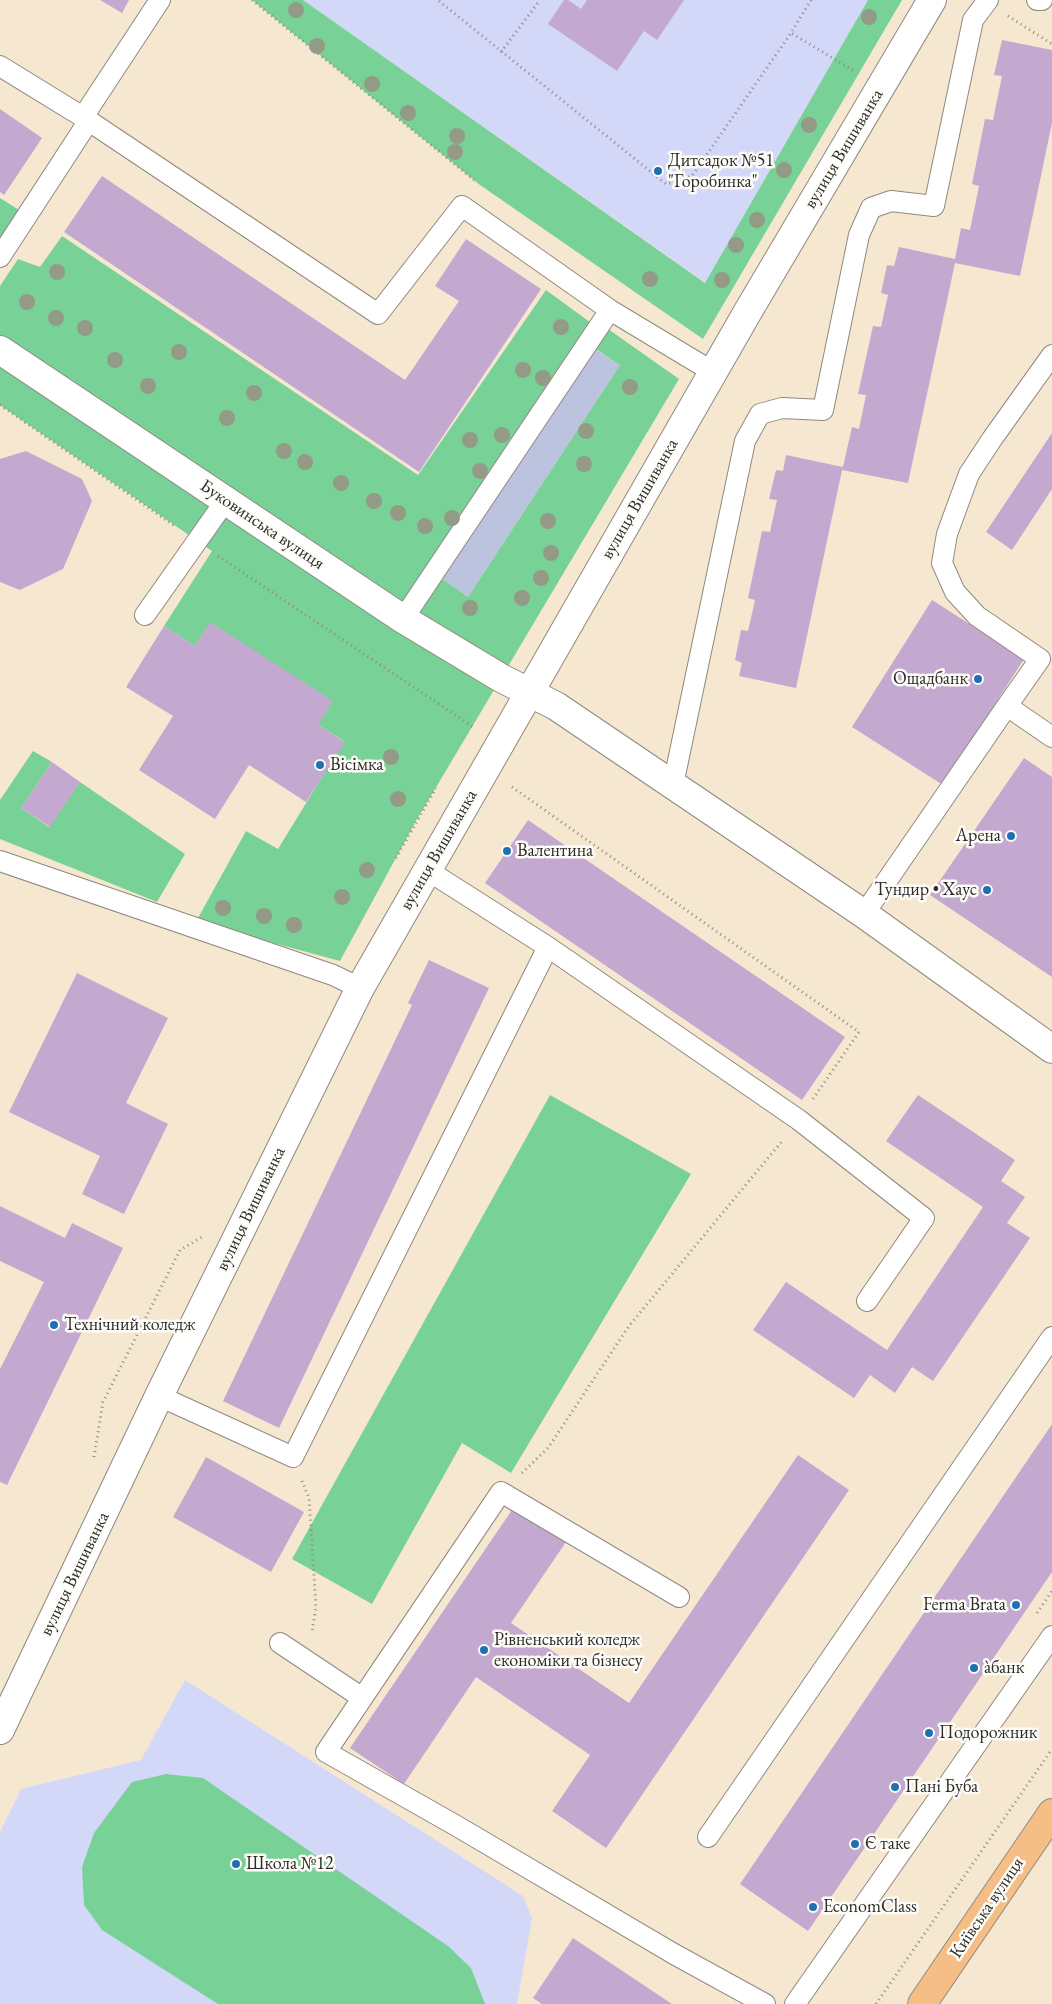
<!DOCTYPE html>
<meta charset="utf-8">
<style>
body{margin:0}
canvas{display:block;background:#f6e7d1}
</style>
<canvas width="1052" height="2004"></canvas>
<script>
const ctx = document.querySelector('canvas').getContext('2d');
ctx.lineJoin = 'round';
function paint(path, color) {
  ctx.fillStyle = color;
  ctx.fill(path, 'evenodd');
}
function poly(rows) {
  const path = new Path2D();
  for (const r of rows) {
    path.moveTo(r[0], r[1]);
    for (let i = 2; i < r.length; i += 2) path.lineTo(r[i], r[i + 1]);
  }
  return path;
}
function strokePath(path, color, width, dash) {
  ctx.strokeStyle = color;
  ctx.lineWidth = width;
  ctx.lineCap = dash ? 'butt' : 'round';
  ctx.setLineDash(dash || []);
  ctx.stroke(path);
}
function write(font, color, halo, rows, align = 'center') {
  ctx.font = font + ' "EB Garamond",serif';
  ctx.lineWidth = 5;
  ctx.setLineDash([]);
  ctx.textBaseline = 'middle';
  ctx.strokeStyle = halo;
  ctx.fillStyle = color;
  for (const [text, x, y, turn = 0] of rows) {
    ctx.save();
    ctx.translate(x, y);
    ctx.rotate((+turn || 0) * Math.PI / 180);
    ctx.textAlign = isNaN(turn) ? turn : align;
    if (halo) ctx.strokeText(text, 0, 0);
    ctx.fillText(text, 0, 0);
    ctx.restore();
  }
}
paint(poly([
 [303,0,868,0,706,283],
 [185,1680,523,1896,532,1918,517,2004,0,2004,0,1832,21,1789,141,1760]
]), '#d3d8f9');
paint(poly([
 [587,344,620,365,468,597,434,573]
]), '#bcc3de');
paint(poly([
 [252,0,303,0,705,283,868,0,902,0,703,339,480,185],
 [0,198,27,215,0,257],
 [62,236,418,475,546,290,598,328,601,324,679,379,416,821,340,961,229,931,198,918,246,831,278,849,344,741,318,725,210,623,195,646,164,626,212,551,0,405,0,286,18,259,40,267],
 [588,344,620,365,468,597,434,573],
 [33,751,52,762,21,808,49,827,80,782,185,854,157,902,0,839,0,800],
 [550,1095,691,1174,511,1473,462,1443,372,1604,292,1559],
 [166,1774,203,1778,448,1946,471,1968,485,2004,218,2004,102,1930,84,1905,82,1867,94,1833,132,1782]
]), '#78d197');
paint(poly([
 [100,0,129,0,122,13],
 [564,0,568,0,581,9,587,0,684,0,657,40,644,31,617,71,548,24],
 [1002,40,1052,50,1052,123,1020,276,955,263,908,483,842,470,796,688,739,676,742,663,735,660,741,630,748,631,755,600,748,598,762,531,770,532,777,500,769,499,776,470,783,471,786,455,843,467,852,427,859,429,866,395,858,394,873,326,881,327,888,295,881,293,887,265,894,266,899,247,955,259,961,228,970,230,979,186,972,184,985,119,993,120,1002,76,994,75],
 [0,109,42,138,4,195,0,192],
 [102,176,405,380,459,301,435,286,466,239,541,289,419,472,64,232],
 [1052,433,1052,489,1012,550,986,532],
 [26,451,82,479,92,501,63,569,20,590,0,582,0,459],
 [932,600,1024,659,943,785,852,727],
 [210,622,333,701,318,725,345,742,306,802,249,765,215,819,139,770,173,716,126,687,164,626,195,646],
 [1024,758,1052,777,1052,977,930,895],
 [52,762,80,782,50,827,21,808],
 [528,820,845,1037,802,1100,485,883],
 [429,960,489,988,279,1428,223,1401,412,1005,408,1003],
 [77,973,168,1018,126,1103,168,1124,124,1214,82,1194,100,1156,9,1112],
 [918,1095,1015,1160,1001,1181,1025,1197,1007,1223,1030,1238,933,1381,912,1367,895,1393,870,1375,854,1398,753,1330,786,1282,887,1350,983,1207,886,1141],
 [0,1206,65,1238,72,1223,123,1248,7,1485,0,1482,0,1369,44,1282,0,1261],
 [1052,1424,1052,1572,808,1931,740,1884],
 [798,1455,849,1490,606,1848,552,1811,590,1755,476,1677,404,1784,350,1748,516,1504,568,1539,511,1623,629,1703],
 [206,1457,304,1512,271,1572,173,1517],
 [573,1938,672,2004,542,2004,533,1998]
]), '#c3a9d0');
const lane = poly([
 [1037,0,1042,0],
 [0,66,83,117,378,314,462,206,610,310,713,372],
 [83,117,160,0],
 [0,257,88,122],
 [145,615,226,500],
 [403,619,610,310],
 [1007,706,1040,659,977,616,955,592,942,563,947,534,969,474,992,439,1052,355],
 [673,785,745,441,760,414,782,408,823,410,859,235,871,208,891,201,934,206,973,20,988,0],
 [0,861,333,975,360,988],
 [427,870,548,947,799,1120,924,1218,867,1301],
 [864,914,1007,706,1052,737],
 [159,1396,293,1457,548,947],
 [679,1597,501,1492,326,1752,455,1825,674,1954,765,2004],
 [280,1643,361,1697],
 [708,1837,1052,1337],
 [795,2004,1052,1636]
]);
const street = poly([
 [0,350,403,619,501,678,556,706,864,914,1052,1049],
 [0,1730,159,1396,360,988,747,313,932,0]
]);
const primary = poly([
 [922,2004,1052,1813]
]);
strokePath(lane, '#90897e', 22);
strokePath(street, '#90897e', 30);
strokePath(primary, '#90897e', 30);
strokePath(poly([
 [252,0,474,180],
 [811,0,791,33,854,71],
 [439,1,666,184,692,176,791,33],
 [1008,16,1052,44],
 [501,52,540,0],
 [0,405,176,527],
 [218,556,473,727],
 [512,787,859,1032,813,1099],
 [396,858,436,788],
 [94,1457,103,1402,180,1250,202,1237],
 [522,1473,548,1448,629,1326,783,1140],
 [302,1481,309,1498,316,1608,312,1631],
 [1037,1613,1052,1591],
 [876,2004,1052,1749]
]), '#90897e', 3, [1, 4]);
strokePath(lane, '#fff', 20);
strokePath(street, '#fff', 28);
strokePath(primary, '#f6be87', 28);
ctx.fillStyle = '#939b87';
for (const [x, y] of [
 [296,10],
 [869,17],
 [317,46],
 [372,84],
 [408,113],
 [809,125],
 [457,136],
 [455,152],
 [784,170],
 [757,220],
 [736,245],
 [57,272],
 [650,279],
 [722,280],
 [27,302],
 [56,318],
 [561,327],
 [85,328],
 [179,352],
 [115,360],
 [523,370],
 [543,378],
 [148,386],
 [630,387],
 [254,393],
 [227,418],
 [586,431],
 [502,435],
 [470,440],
 [284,451],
 [305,462],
 [584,464],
 [480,471],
 [341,483],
 [374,501],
 [398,513],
 [452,518],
 [548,521],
 [425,526],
 [551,553],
 [541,578],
 [522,598],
 [470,608],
 [391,757],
 [398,799],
 [367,870],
 [342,897],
 [223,908],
 [264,916],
 [294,925]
]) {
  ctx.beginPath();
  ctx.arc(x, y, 8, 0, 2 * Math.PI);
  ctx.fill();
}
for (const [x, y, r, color] of [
 [658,171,5,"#1f6fb2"],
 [978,679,5,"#1f6fb2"],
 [320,765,5,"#1f6fb2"],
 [1011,836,5,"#1f6fb2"],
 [507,851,5,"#1f6fb2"],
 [987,890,5,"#1f6fb2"],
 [54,1325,5,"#1f6fb2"],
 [1016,1605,5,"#1f6fb2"],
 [484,1650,5,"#1f6fb2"],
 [974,1668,5,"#1f6fb2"],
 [929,1733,5,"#1f6fb2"],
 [895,1787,5,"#1f6fb2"],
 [855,1844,5,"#1f6fb2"],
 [236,1864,5,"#1f6fb2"],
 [813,1907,5,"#1f6fb2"]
]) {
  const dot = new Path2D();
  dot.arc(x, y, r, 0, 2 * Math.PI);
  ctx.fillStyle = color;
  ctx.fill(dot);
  strokePath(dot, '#fdfcf7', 2);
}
write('18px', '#2b2b2b', '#fdfcf7', [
 ["вулиця Вишиванка",844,149,-59],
 ["вулиця Вишиванка",640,499,-60],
 ["Буковинська вулиця",262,525,34],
 ["вулиця Вишиванка",439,850,-60],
 ["вулиця Вишиванка",251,1209,-64],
 ["вулиця Вишиванка",75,1574,-64],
 ["Київська вулиця",987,1908,-56]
]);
write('18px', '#2b2b2b', '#fdfcf7', [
 ["Дитсадок №51",668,161],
 ["\"Горобинка\"",668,182],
 ["Ощадбанк",968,679,"right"],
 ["Вiсiмка",330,765],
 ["Арена",1001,836,"right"],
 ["Валентина",517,851],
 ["Тундир • Хаус",977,890,"right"],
 ["Технічний коледж",64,1325],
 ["Ferma Brata",1006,1605,"right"],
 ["Рівненський коледж",494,1640],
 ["економіки та бізнесу",494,1661],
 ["а̀банк",984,1668],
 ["Подорожник",939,1733],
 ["Пані Буба",905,1787],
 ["Є таке",865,1844],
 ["Школа №12",246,1864],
 ["EconomClass",823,1907]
], 'left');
</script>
